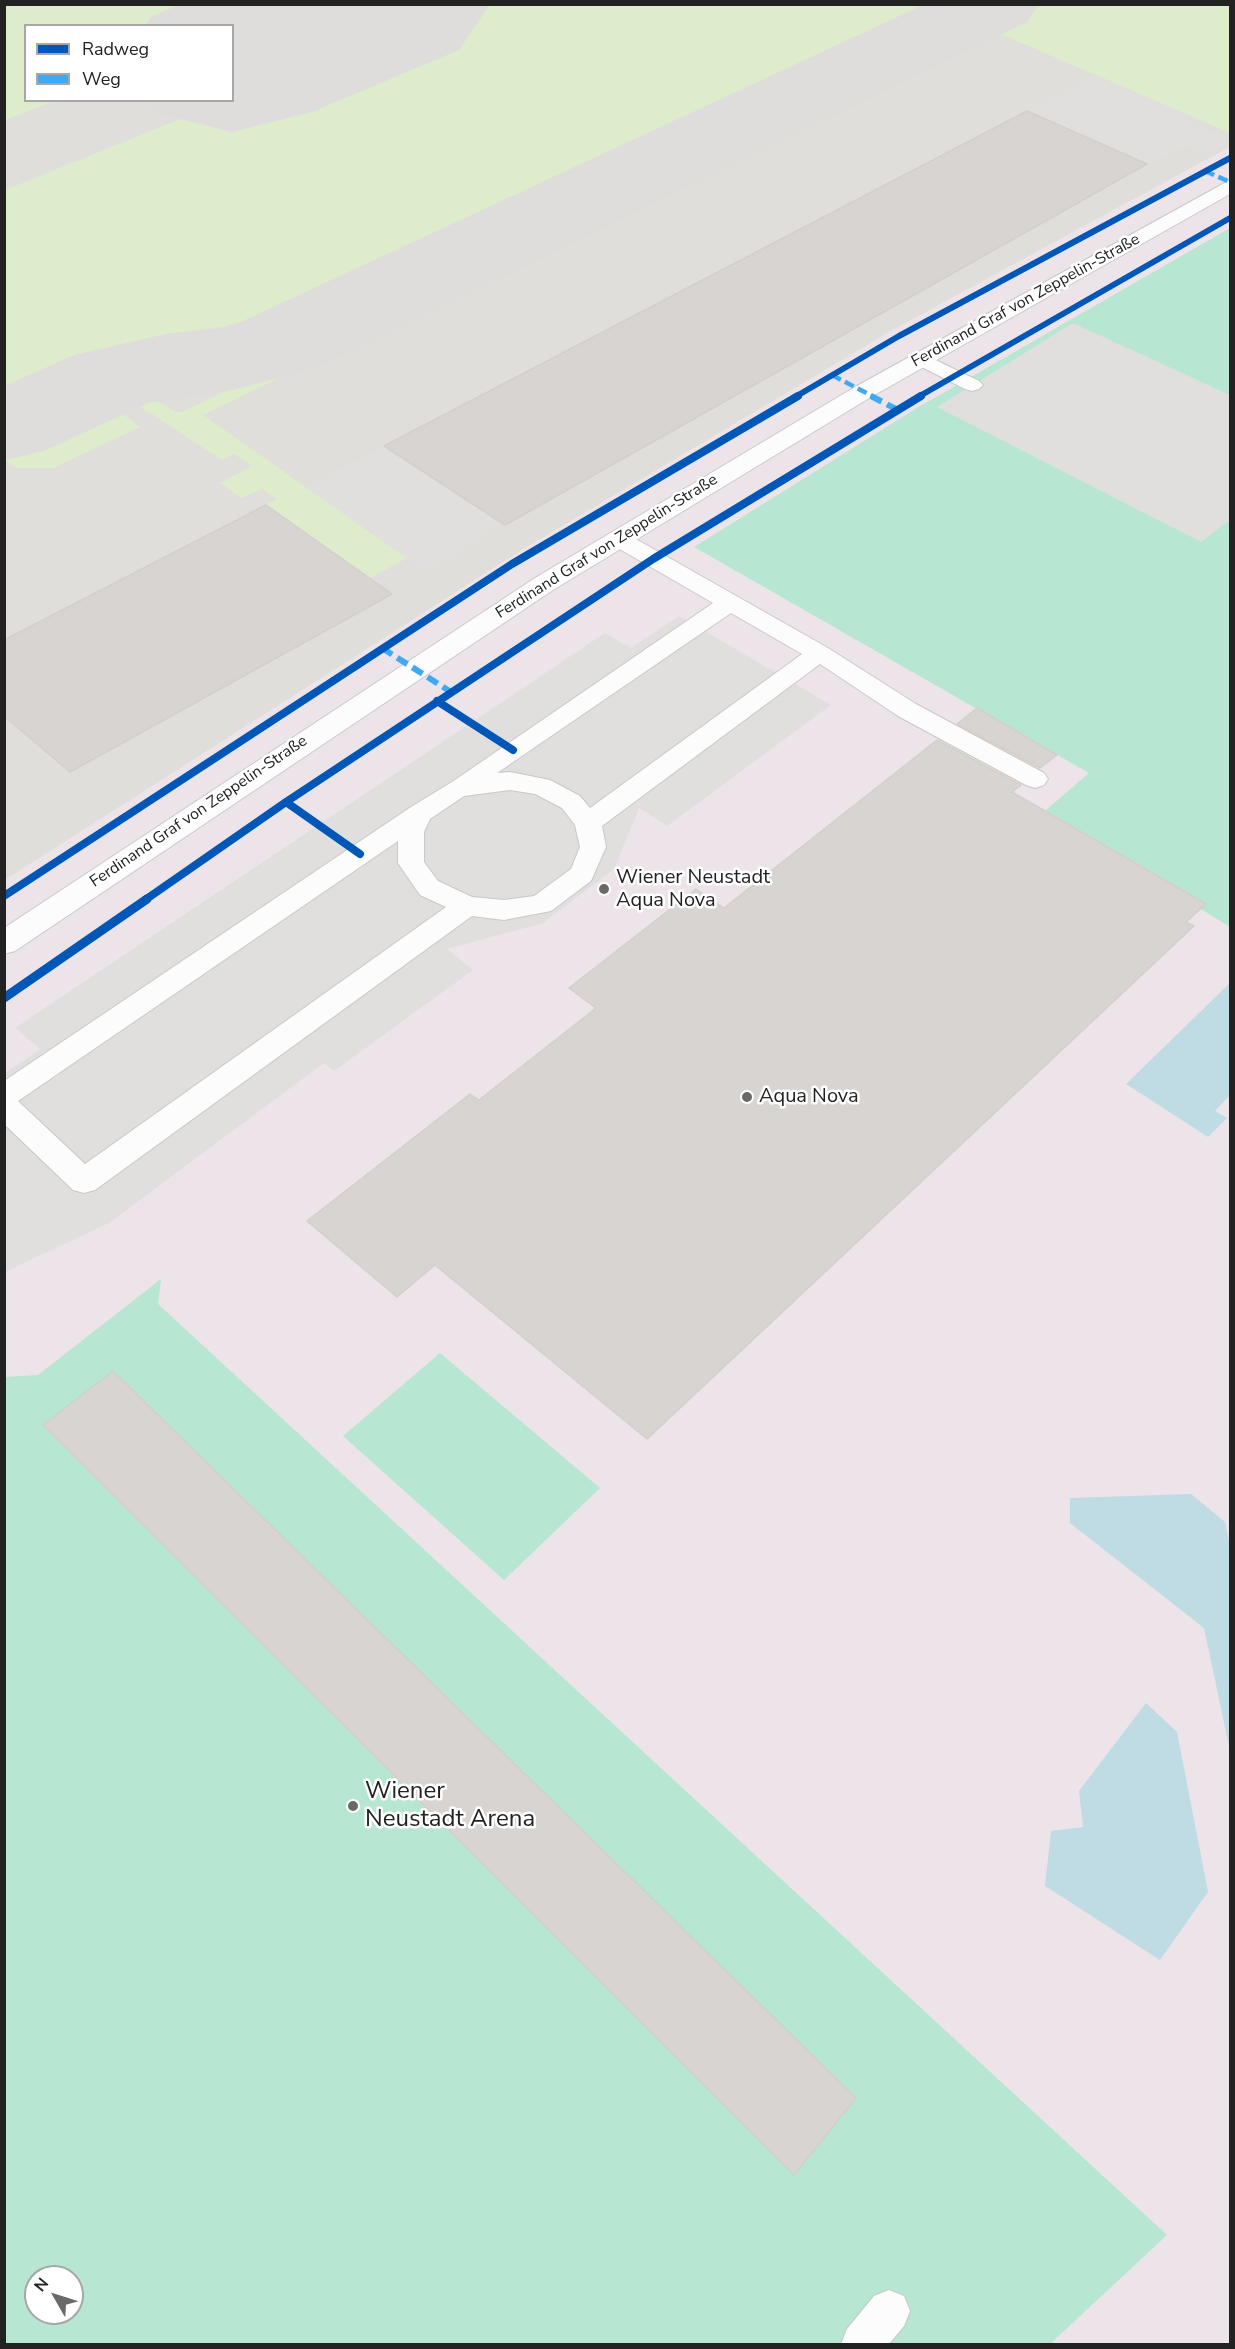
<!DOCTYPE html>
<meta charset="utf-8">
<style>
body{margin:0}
#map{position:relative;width:1235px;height:2349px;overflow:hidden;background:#f0eeeb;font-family:"Nunito Sans",sans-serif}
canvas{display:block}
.frame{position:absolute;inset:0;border:6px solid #222;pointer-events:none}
.legend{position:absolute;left:24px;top:24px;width:210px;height:78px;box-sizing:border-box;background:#fff;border:2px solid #a7a7a7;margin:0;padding:8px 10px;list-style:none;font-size:18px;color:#222}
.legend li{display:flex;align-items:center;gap:12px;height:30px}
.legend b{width:30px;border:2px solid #a7a7a7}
.north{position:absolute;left:24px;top:2265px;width:60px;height:60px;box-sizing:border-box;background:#fff;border:2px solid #a7a7a7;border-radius:50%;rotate:309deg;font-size:16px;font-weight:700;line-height:24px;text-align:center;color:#222}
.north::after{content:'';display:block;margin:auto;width:21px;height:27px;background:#6a6968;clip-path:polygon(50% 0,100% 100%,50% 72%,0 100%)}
</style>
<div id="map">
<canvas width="1235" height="2349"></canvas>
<div class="frame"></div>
<ul class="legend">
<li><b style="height:8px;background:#0057b8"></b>Radweg</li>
<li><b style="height:8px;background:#3fa9f5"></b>Weg</li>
</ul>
<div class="north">N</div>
</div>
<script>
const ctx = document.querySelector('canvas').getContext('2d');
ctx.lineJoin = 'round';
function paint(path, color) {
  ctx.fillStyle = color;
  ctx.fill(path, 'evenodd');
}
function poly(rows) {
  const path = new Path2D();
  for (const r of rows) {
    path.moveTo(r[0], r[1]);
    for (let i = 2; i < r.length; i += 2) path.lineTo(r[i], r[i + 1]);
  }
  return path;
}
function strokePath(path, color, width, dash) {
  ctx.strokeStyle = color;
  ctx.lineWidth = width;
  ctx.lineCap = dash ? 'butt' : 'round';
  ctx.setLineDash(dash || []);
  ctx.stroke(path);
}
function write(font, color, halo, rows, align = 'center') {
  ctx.font = font + ' "Nunito Sans",sans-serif';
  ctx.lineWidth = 5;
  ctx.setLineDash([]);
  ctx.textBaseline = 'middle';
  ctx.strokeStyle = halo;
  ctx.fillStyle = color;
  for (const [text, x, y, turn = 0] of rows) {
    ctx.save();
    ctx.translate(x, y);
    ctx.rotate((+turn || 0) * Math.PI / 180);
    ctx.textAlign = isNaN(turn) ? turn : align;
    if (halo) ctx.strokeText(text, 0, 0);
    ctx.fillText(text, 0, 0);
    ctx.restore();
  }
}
paint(poly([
 [1230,147,1230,2344,5,2344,5,880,522,550,891,331],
 [36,2277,72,2277,72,2313,36,2313]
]), '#ede4e9');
paint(poly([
 [5,5,1230,5,1230,147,891,331,522,550,5,880],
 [26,26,232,26,232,100,26,100]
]), '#e0deda');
paint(poly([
 [5,4,301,4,301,5,233,31,232,26,26,26,26,100,54,101,5,120],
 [1032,4,1230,5,1230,133,994,31,652,196,644,195,644,192],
 [461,5,959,5,264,332,217,333,170,340,112,357,5,406,5,190,225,101,232,100,233,97],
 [514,254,522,255,522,260,203,415,407,558,370,578,266,505,276,499,262,489,241,498,220,483,252,466,234,454,222,460,135,403,119,411,140,427,53,468,16,468,6,461,8,450,18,442,109,399,132,395,149,395,175,412,182,412]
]), '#ddeccb');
paint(poly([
 [1230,228,1230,927,1201,909,1205,904,1045,811,1089,773,694,547,917,408],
 [161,1279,158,1304,1167,2235,1050,2344,5,2344,5,1377,38,1375],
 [36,2277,72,2277,72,2313,36,2313],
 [440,1353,600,1488,504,1580,343,1436]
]), '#b7e6d2');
paint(poly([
 [1096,75,1193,117,1185,121,1230,141,1206,154,1188,146,1147,164,1027,111],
 [1073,323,1230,395,1230,520,1201,542,937,407],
 [384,446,504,524,427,572,305,487],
 [679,616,831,705,667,826,639,808,614,869,543,923,447,949,473,970,334,1071,324,1063,109,1223,5,1272,4,1074,40,1049,15,1028,605,633,631,648]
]), '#e0dfde');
paint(poly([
 [1230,983,1230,1095,1215,1111,1227,1118,1208,1137,1126,1084],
 [1191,1494,1225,1522,1230,1546,1230,1751,1204,1628,1070,1523,1070,1498],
 [1146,1703,1177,1732,1208,1892,1160,1960,1045,1886,1051,1831,1083,1827,1079,1791]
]), '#bfdbe3');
paint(poly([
 [925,4,1039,4,1027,22,319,367,233,390,148,403,44,451,4,460,4,386,74,355,166,334,224,327,243,321,925,4]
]), '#dedddc');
paint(poly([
 [182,4,490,4,459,50,312,112,232,132,152,112,144,100,232,100,232,26,145,26,152,16,182,4]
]), '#dedddc');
const building = poly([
 [1027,111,1147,164,505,525,384,446,1027,111],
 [266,505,392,594,70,772,4,716,4,640,266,505],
 [977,708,1057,755,1040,768,957,724,977,708],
 [937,740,1021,785,1012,792,1206,904,1186,922,1194,926,647,1439,435,1265,397,1297,307,1221,470,1094,479,1100,596,1008,569,988,696,889,724,908,937,740],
 [113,1371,856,2098,794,2175,43,1425,113,1371]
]);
paint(building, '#d7d4d2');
strokePath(building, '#d3d0cc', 1.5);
const service = poly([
 [921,353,979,381,983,385,979,389,972,391,965,389,914,363,911,359,914,355,921,353],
 [619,532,627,534,828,648,916,704,1044,773,1048,779,1044,785,1035,788,1026,785,898,716,820,664,602,826,606,847,591,881,551,911,504,920,472,916,95,1190,84,1193,73,1190,4,1124,4,1081,411,807,452,782,713,603,611,544,608,539,611,534,619,532],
 [731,613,802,654,590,808,580,796,550,780,510,772,497,773,731,613],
 [510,790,535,794,562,808,575,825,580,847,571,869,534,896,504,900,472,897,438,881,424,862,424,832,430,819,464,796,510,790],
 [398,841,398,863,420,895,446,907,85,1164,18,1101,398,841],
 [889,2290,904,2296,910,2311,904,2326,889,2344,841,2344,847,2329,874,2296,889,2290]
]);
const minor = poly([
 [1230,180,1230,194,871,397,553,590,15,951,4,954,4,928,535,578,855,387,1230,180]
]);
strokePath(service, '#c9c8c7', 2);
strokePath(minor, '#c9c8c7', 2);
paint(service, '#fdfcfc');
paint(minor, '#fdfcfc');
strokePath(poly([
 [1205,171,1230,182],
 [832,375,874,397]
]), '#3fa9f5', 4.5, [10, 4.5]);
strokePath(poly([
 [871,396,896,409],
 [382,648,451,692]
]), '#3fa9f5', 6, [12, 6]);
strokePath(poly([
 [795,397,899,336,1230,158],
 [918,397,1230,218]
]), '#0057b8', 6);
strokePath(poly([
 [437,701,513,750],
 [286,802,360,854],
 [4,896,512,564,798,396],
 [145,900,286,802,653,559,921,396]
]), '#0057b8', 8);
strokePath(poly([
 [4,998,147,899]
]), '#0057b8', 9);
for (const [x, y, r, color] of [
 [604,889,6,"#6a6968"],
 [747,1097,6,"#6a6968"],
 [353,1806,6,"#6a6968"]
]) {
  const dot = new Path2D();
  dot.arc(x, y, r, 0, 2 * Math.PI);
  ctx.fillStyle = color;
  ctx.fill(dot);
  strokePath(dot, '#fff', 2);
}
write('16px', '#222', '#fff', [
 ["Ferdinand Graf von Zeppelin-Straße",1026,301,-29],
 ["Ferdinand Graf von Zeppelin-Straße",607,547,-32],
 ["Ferdinand Graf von Zeppelin-Straße",199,812,-34]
]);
write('20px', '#222', '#fff', [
 ["Wiener Neustadt",616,878],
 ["Aqua Nova",616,901],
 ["Aqua Nova",759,1097]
], 'left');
write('24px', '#222', '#fff', [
 ["Wiener",365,1792],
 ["Neustadt Arena",365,1820]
], 'left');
</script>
